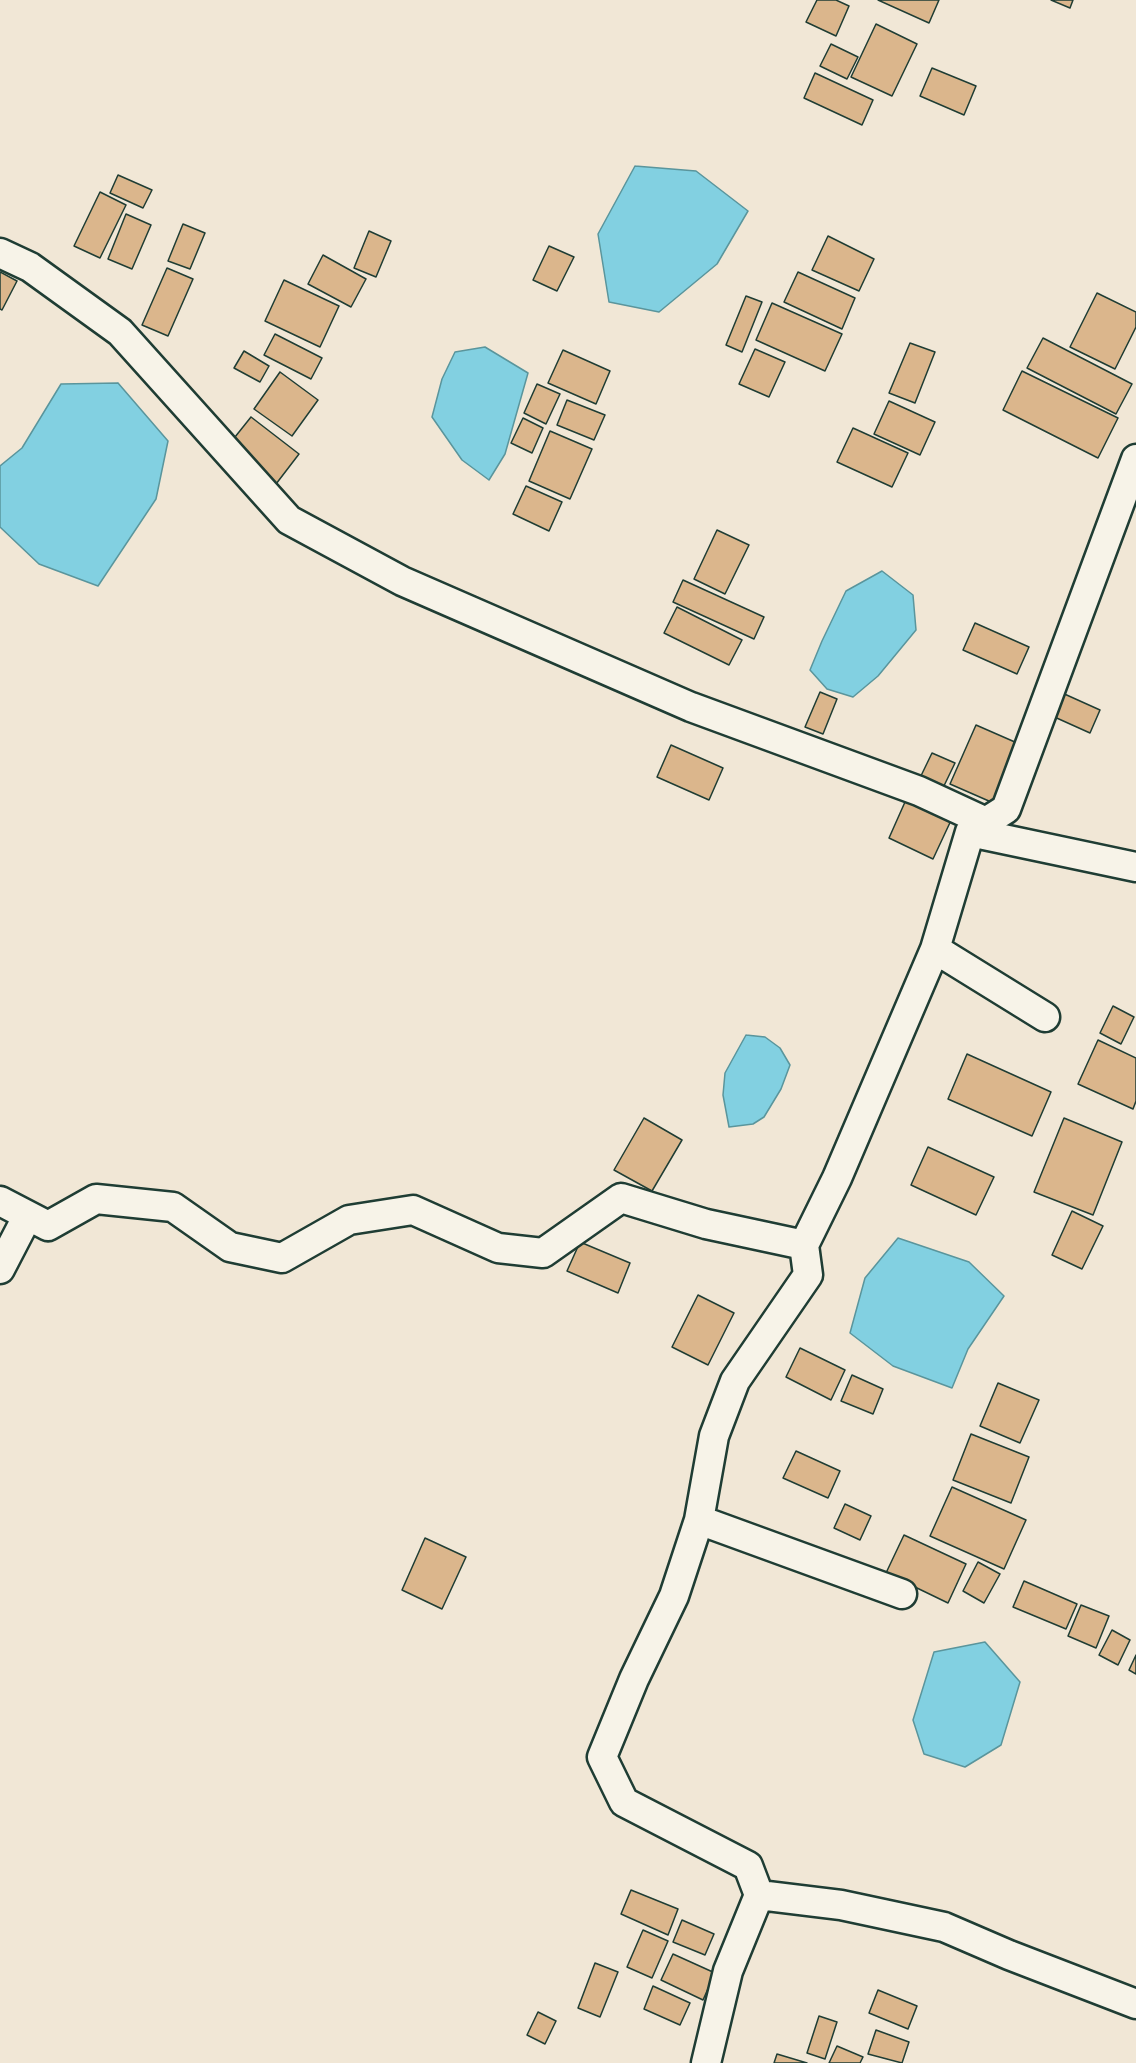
<!DOCTYPE html>
<style>
body{margin:0}
canvas{display:block;background:#f1e7d6}
</style>
<canvas width="1136" height="2063"></canvas>
<script>
const ctx = document.querySelector('canvas').getContext('2d');
ctx.lineJoin = 'round';
function paint(path, color) {
  ctx.fillStyle = color;
  ctx.fill(path, 'evenodd');
}
function poly(rows) {
  const path = new Path2D();
  for (const r of rows) {
    path.moveTo(r[0], r[1]);
    for (let i = 2; i < r.length; i += 2) path.lineTo(r[i], r[i + 1]);
  }
  return path;
}
function strokePath(path, color, width, dash) {
  ctx.strokeStyle = color;
  ctx.lineWidth = width;
  ctx.lineCap = dash ? 'butt' : 'round';
  ctx.setLineDash(dash || []);
  ctx.stroke(path);
}
const water = poly([
 [635,166,696,171,748,211,717,264,659,312,609,302,598,234,635,166],
 [485,347,528,373,505,454,489,480,462,460,432,417,442,379,455,352,485,347],
 [118,383,168,441,156,499,98,586,39,564,0,527,0,466,22,448,61,384,118,383],
 [882,571,913,595,916,630,878,676,853,697,827,689,810,670,822,641,846,591,882,571],
 [746,1035,765,1037,780,1048,790,1065,781,1089,764,1117,753,1124,729,1127,723,1095,725,1073,746,1035],
 [898,1238,969,1262,1004,1296,968,1349,952,1388,893,1366,850,1333,865,1278,898,1238],
 [985,1642,1020,1682,1001,1745,965,1767,924,1754,913,1720,934,1652,985,1642]
]);
paint(water, '#82d0e1');
strokePath(water, '#5a959c', 1.5);
const building = poly([
 [817,0,836,0,849,6,836,36,806,22,817,0],
 [878,0,939,0,929,23,878,0],
 [1051,0,1073,0,1070,8,1051,0],
 [876,24,917,44,892,96,851,77,876,24],
 [831,44,858,57,847,79,820,66,831,44],
 [932,68,976,86,964,115,920,96,932,68],
 [815,73,873,100,862,125,804,98,815,73],
 [118,175,152,190,143,208,110,193,118,175],
 [100,192,126,205,100,258,74,246,100,192],
 [126,214,151,225,132,269,108,259,126,214],
 [183,224,205,233,190,269,168,261,183,224],
 [369,231,391,241,376,277,354,268,369,231],
 [828,236,874,259,859,291,812,270,828,236],
 [549,246,574,257,557,291,533,280,549,246],
 [323,255,366,279,351,307,308,284,323,255],
 [167,268,193,279,168,336,142,325,167,268],
 [0,272,17,281,2,310,0,309,0,272],
 [798,272,855,298,842,329,784,302,798,272],
 [284,280,339,306,320,347,265,321,284,280],
 [1097,293,1136,312,1136,327,1115,369,1070,347,1097,293],
 [746,296,762,302,742,352,726,345,746,296],
 [772,303,842,334,825,371,756,340,772,303],
 [275,334,322,358,311,379,264,355,275,334],
 [1043,338,1132,384,1116,414,1027,368,1043,338],
 [910,343,935,352,915,403,889,393,910,343],
 [755,349,785,362,769,397,739,384,755,349],
 [563,350,610,371,596,404,548,383,563,350],
 [244,351,269,366,260,382,234,368,244,351],
 [1022,371,1118,418,1098,458,1003,410,1022,371],
 [280,372,318,400,292,436,254,409,280,372],
 [537,384,560,394,546,424,524,413,537,384],
 [567,400,605,415,594,440,557,425,567,400],
 [889,401,935,422,920,455,874,434,889,401],
 [251,417,299,454,276,484,227,447,251,417],
 [523,418,543,428,532,453,511,443,523,418],
 [853,428,908,453,892,487,837,462,853,428],
 [550,431,592,449,570,499,529,481,550,431],
 [526,486,562,502,549,531,513,514,526,486],
 [717,530,749,545,725,594,694,579,717,530],
 [683,580,764,617,754,639,673,602,683,580],
 [677,607,742,640,729,665,664,633,677,607],
 [975,623,1029,647,1017,674,963,650,975,623],
 [820,692,837,699,823,734,805,727,820,692],
 [1060,692,1100,710,1090,733,1050,715,1060,692],
 [976,725,1024,746,998,805,950,784,976,725],
 [671,745,723,768,709,800,657,777,671,745],
 [932,753,955,763,941,792,918,782,932,753],
 [909,793,954,814,933,859,889,838,909,793],
 [1113,1006,1134,1017,1121,1044,1100,1033,1113,1006],
 [1098,1040,1136,1058,1136,1101,1133,1109,1078,1084,1098,1040],
 [967,1054,1051,1092,1032,1136,948,1099,967,1054],
 [644,1118,682,1140,652,1191,614,1170,644,1118],
 [1064,1118,1122,1142,1093,1215,1034,1192,1064,1118],
 [928,1147,994,1177,976,1215,911,1185,928,1147],
 [1072,1211,1103,1226,1082,1269,1052,1255,1072,1211],
 [580,1242,630,1263,618,1293,567,1271,580,1242],
 [698,1295,734,1313,708,1365,672,1347,698,1295],
 [800,1348,845,1370,831,1400,786,1377,800,1348],
 [852,1375,883,1389,873,1414,841,1401,852,1375],
 [998,1383,1039,1400,1020,1443,980,1426,998,1383],
 [971,1434,1029,1457,1011,1503,953,1480,971,1434],
 [796,1451,840,1471,828,1498,783,1478,796,1451],
 [952,1487,1026,1520,1004,1569,930,1536,952,1487],
 [845,1504,871,1516,860,1540,834,1528,845,1504],
 [904,1535,966,1564,948,1603,886,1573,904,1535],
 [425,1538,466,1557,442,1609,402,1590,425,1538],
 [978,1562,1000,1574,984,1603,963,1591,978,1562],
 [1024,1581,1077,1604,1066,1629,1013,1607,1024,1581],
 [1081,1605,1109,1616,1096,1648,1068,1636,1081,1605],
 [1112,1630,1130,1640,1118,1665,1099,1655,1112,1630],
 [1136,1655,1136,1674,1129,1670,1136,1655],
 [631,1890,678,1909,668,1935,621,1914,631,1890],
 [682,1920,714,1934,705,1955,673,1942,682,1920],
 [643,1930,668,1941,652,1978,627,1967,643,1930],
 [673,1954,715,1973,703,2000,661,1980,673,1954],
 [595,1963,618,1972,600,2017,578,2008,595,1963],
 [653,1986,690,2003,680,2025,644,2009,653,1986],
 [878,1990,917,2006,908,2029,869,2013,878,1990],
 [538,2012,556,2021,545,2044,527,2035,538,2012],
 [819,2016,837,2022,825,2059,807,2053,819,2016],
 [876,2030,909,2042,902,2063,868,2054,876,2030],
 [837,2046,863,2057,860,2063,829,2063,837,2046],
 [777,2054,807,2063,774,2063,777,2054]
]);
paint(building, '#dbb68c');
strokePath(building, '#1f3d34', 1.5);
const minor = poly([
 [0,253,30,267,120,332,289,520,402,581,691,707,919,791,986,822],
 [1136,459,1006,809,970,832,935,949,837,1178,804,1245,808,1275,735,1381,714,1436,699,1520,674,1596,634,1679,602,1757,624,1802,748,1866,759,1895,841,1905,944,1927,1009,1955,1136,2004],
 [970,832,1136,867],
 [935,949,1045,1017],
 [0,1201,48,1226,96,1199,173,1207,230,1247,282,1258,349,1220,413,1210,498,1248,543,1253,621,1198,706,1224,804,1245],
 [0,1269,27,1217],
 [699,1520,902,1594],
 [706,2063,728,1971,759,1895]
]);
strokePath(minor, '#1f3d34', 33);
strokePath(minor, '#f7f3e8', 28);
</script>
